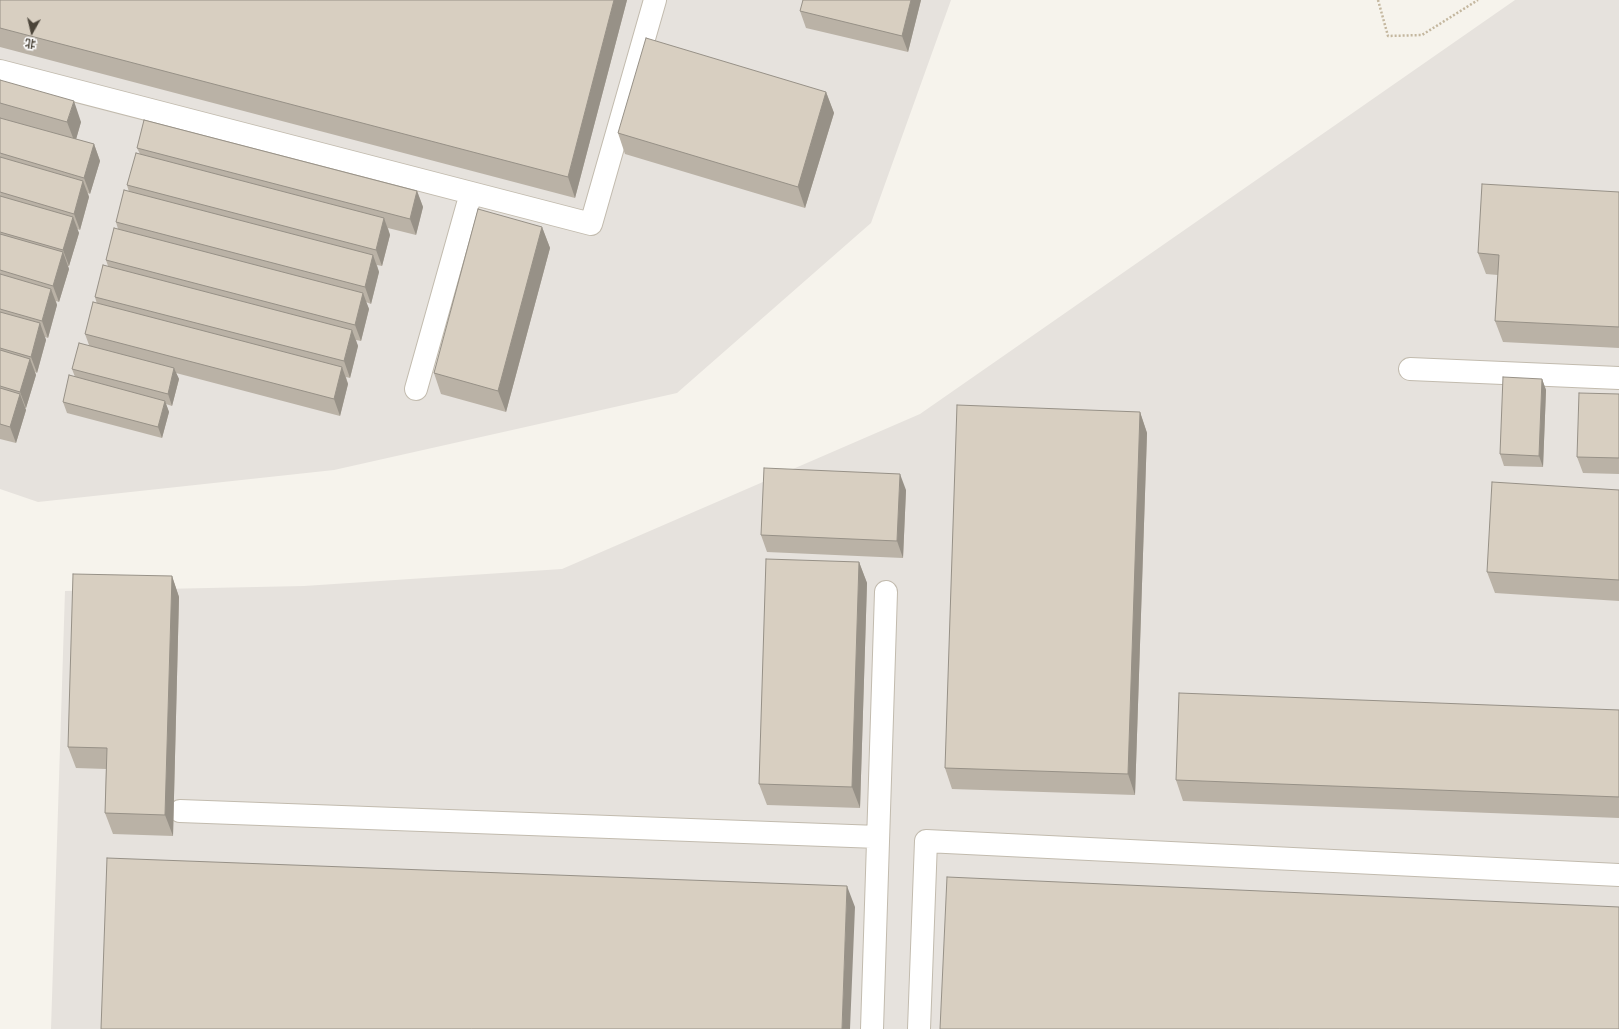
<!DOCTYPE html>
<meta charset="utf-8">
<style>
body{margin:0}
#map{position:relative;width:1619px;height:1029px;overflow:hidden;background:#f6f3ec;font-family:"Public Sans","Noto Sans SC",sans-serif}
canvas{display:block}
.north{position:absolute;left:12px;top:12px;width:40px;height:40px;-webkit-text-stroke:3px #fff;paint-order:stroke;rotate:188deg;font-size:11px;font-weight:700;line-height:16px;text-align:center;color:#4b4439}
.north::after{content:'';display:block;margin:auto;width:14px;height:18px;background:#4b4439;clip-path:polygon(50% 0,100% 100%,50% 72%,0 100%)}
</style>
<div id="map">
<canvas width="1619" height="1029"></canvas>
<div class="north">北</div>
</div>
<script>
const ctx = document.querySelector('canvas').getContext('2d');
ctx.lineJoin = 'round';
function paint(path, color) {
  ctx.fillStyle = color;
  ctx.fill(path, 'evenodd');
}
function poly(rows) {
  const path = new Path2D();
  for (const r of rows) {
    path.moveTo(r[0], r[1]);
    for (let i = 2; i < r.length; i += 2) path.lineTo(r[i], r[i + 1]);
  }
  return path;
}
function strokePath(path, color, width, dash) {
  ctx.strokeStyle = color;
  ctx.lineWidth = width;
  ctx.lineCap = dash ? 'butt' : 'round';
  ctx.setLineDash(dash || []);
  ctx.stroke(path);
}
paint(poly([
 [0,0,951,0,871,223,677,393,334,470,38,502,0,489],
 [1515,0,1619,0,1619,1029,51,1029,65,591,304,586,562,569,920,414]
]), '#e6e2dd');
const minor = poly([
 [0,71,591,224,655,0],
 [1410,369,1619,378],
 [416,389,471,193],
 [180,811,878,837],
 [872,1029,886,592],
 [919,1029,926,841,1619,875]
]);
strokePath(minor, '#c2bbae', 24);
strokePath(poly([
 [1378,0,1388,36,1422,35,1478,0]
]), '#c4b79f', 2.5, [2, 2]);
strokePath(minor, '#fff', 22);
paint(poly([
 [0,0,627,0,575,198,0,47],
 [921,0,908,52,806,28,800,11],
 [0,80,81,122,76,139,94,144,100,161,90,194,88,193,89,197,80,230,77,229,79,233,69,266,68,266,69,269,59,302,56,301,57,305,48,338,45,337,46,340,37,373,35,372,36,375,26,408,25,408,26,410,16,443,0,439],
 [826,92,834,113,805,208,625,154,618,133],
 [137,148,417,191,423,207,416,235,388,228,390,235,382,266,377,265,379,272,371,304,366,302,369,309,361,341,356,340,358,346,350,378,346,377,348,384,340,416,176,373,179,379,172,406,166,404,169,412,162,438,67,413,63,402,75,377,72,369,89,345,85,334,97,304,95,297,108,266,106,260,118,229,116,222,129,192,127,185,140,154],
 [1619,192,1619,348,1503,342,1495,321,1498,275,1486,274,1478,253],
 [542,227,550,248,506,412,441,394,434,373],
 [1542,379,1546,390,1543,467,1504,466,1500,454],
 [1619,394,1619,474,1583,473,1577,457],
 [1140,412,1147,433,1135,795,952,789,945,768],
 [906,490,903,558,767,552,761,535],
 [1619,490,1619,601,1495,593,1487,572],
 [859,562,867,583,860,808,767,805,759,784],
 [172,576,179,597,173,836,113,834,105,813,106,769,76,768,68,747],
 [1619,710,1619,818,1183,801,1176,780]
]), '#bab2a6');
paint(poly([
 [614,0,627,0,575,198,568,177],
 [911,0,921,0,908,52,902,36],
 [826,92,834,113,805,208,798,187],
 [74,101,81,122,75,143,67,122],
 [94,144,100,161,90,194,84,178],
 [83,181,89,197,80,230,74,214],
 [417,191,423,207,416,235,410,219],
 [73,217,79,233,69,266,63,250],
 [384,218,390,235,382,266,376,250],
 [542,227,550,248,506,412,498,391],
 [63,252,69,269,59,302,53,286],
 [373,255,379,272,371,304,365,287],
 [51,289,57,305,48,338,42,321],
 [363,293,369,309,361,341,355,325],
 [40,323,46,340,37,373,31,357],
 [352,330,358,346,350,378,344,361],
 [30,359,36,375,26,408,20,392],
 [342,367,348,384,340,416,334,399],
 [174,368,179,379,172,406,168,394],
 [1542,379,1546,390,1543,467,1539,456],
 [20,394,26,410,16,443,10,427],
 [165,401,169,412,162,438,158,427],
 [1140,412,1147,433,1135,795,1128,774],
 [900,474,906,490,903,558,897,541],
 [859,562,867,583,860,808,852,787],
 [172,576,179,597,173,836,165,815],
 [847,886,855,907,850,1029,842,1029]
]), '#979187');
const building = poly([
 [0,0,614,0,568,177,0,28,0,0],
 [803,0,911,0,902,36,800,11,803,0],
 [646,38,826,92,798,187,618,133,646,38],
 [0,80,74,101,67,122,0,103,0,80],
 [0,118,94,144,84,178,0,153,0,118],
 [144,120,417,191,410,219,137,148,144,120],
 [136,153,384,218,376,250,127,185,136,153],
 [0,157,83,181,74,214,0,192,0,157],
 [1482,184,1619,192,1619,327,1495,321,1499,255,1478,253,1482,184],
 [124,190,373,255,365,287,116,222,124,190],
 [0,196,73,217,63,250,0,232,0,196],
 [478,209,542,227,498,391,434,373,478,209],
 [114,228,363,293,355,325,106,260,114,228],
 [0,234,63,252,53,286,0,270,0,234],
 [103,265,352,330,344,361,95,297,103,265],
 [0,274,51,289,42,321,0,309,0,274],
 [93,302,342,367,334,399,85,334,93,302],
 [0,312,40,323,31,357,0,348,0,312],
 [79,343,174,368,168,394,72,369,79,343],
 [0,350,30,359,20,392,0,386,0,350],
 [69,375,165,401,158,427,63,402,69,375],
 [1503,377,1542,379,1539,456,1500,454,1503,377],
 [0,388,20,394,10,427,0,424,0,388],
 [1579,393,1619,394,1619,458,1577,457,1579,393],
 [957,405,1140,412,1128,774,945,768,957,405],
 [764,468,900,474,897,541,761,535,764,468],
 [1492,482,1619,490,1619,580,1487,572,1492,482],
 [766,559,859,562,852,787,759,784,766,559],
 [73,574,172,576,165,815,105,813,107,748,68,747,73,574],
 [1179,693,1619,710,1619,797,1176,780,1179,693],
 [107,858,847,886,842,1029,101,1029,107,858],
 [947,877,1619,907,1619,1029,940,1029,947,877]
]);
paint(building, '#d8cfc1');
strokePath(building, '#979187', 1);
</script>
